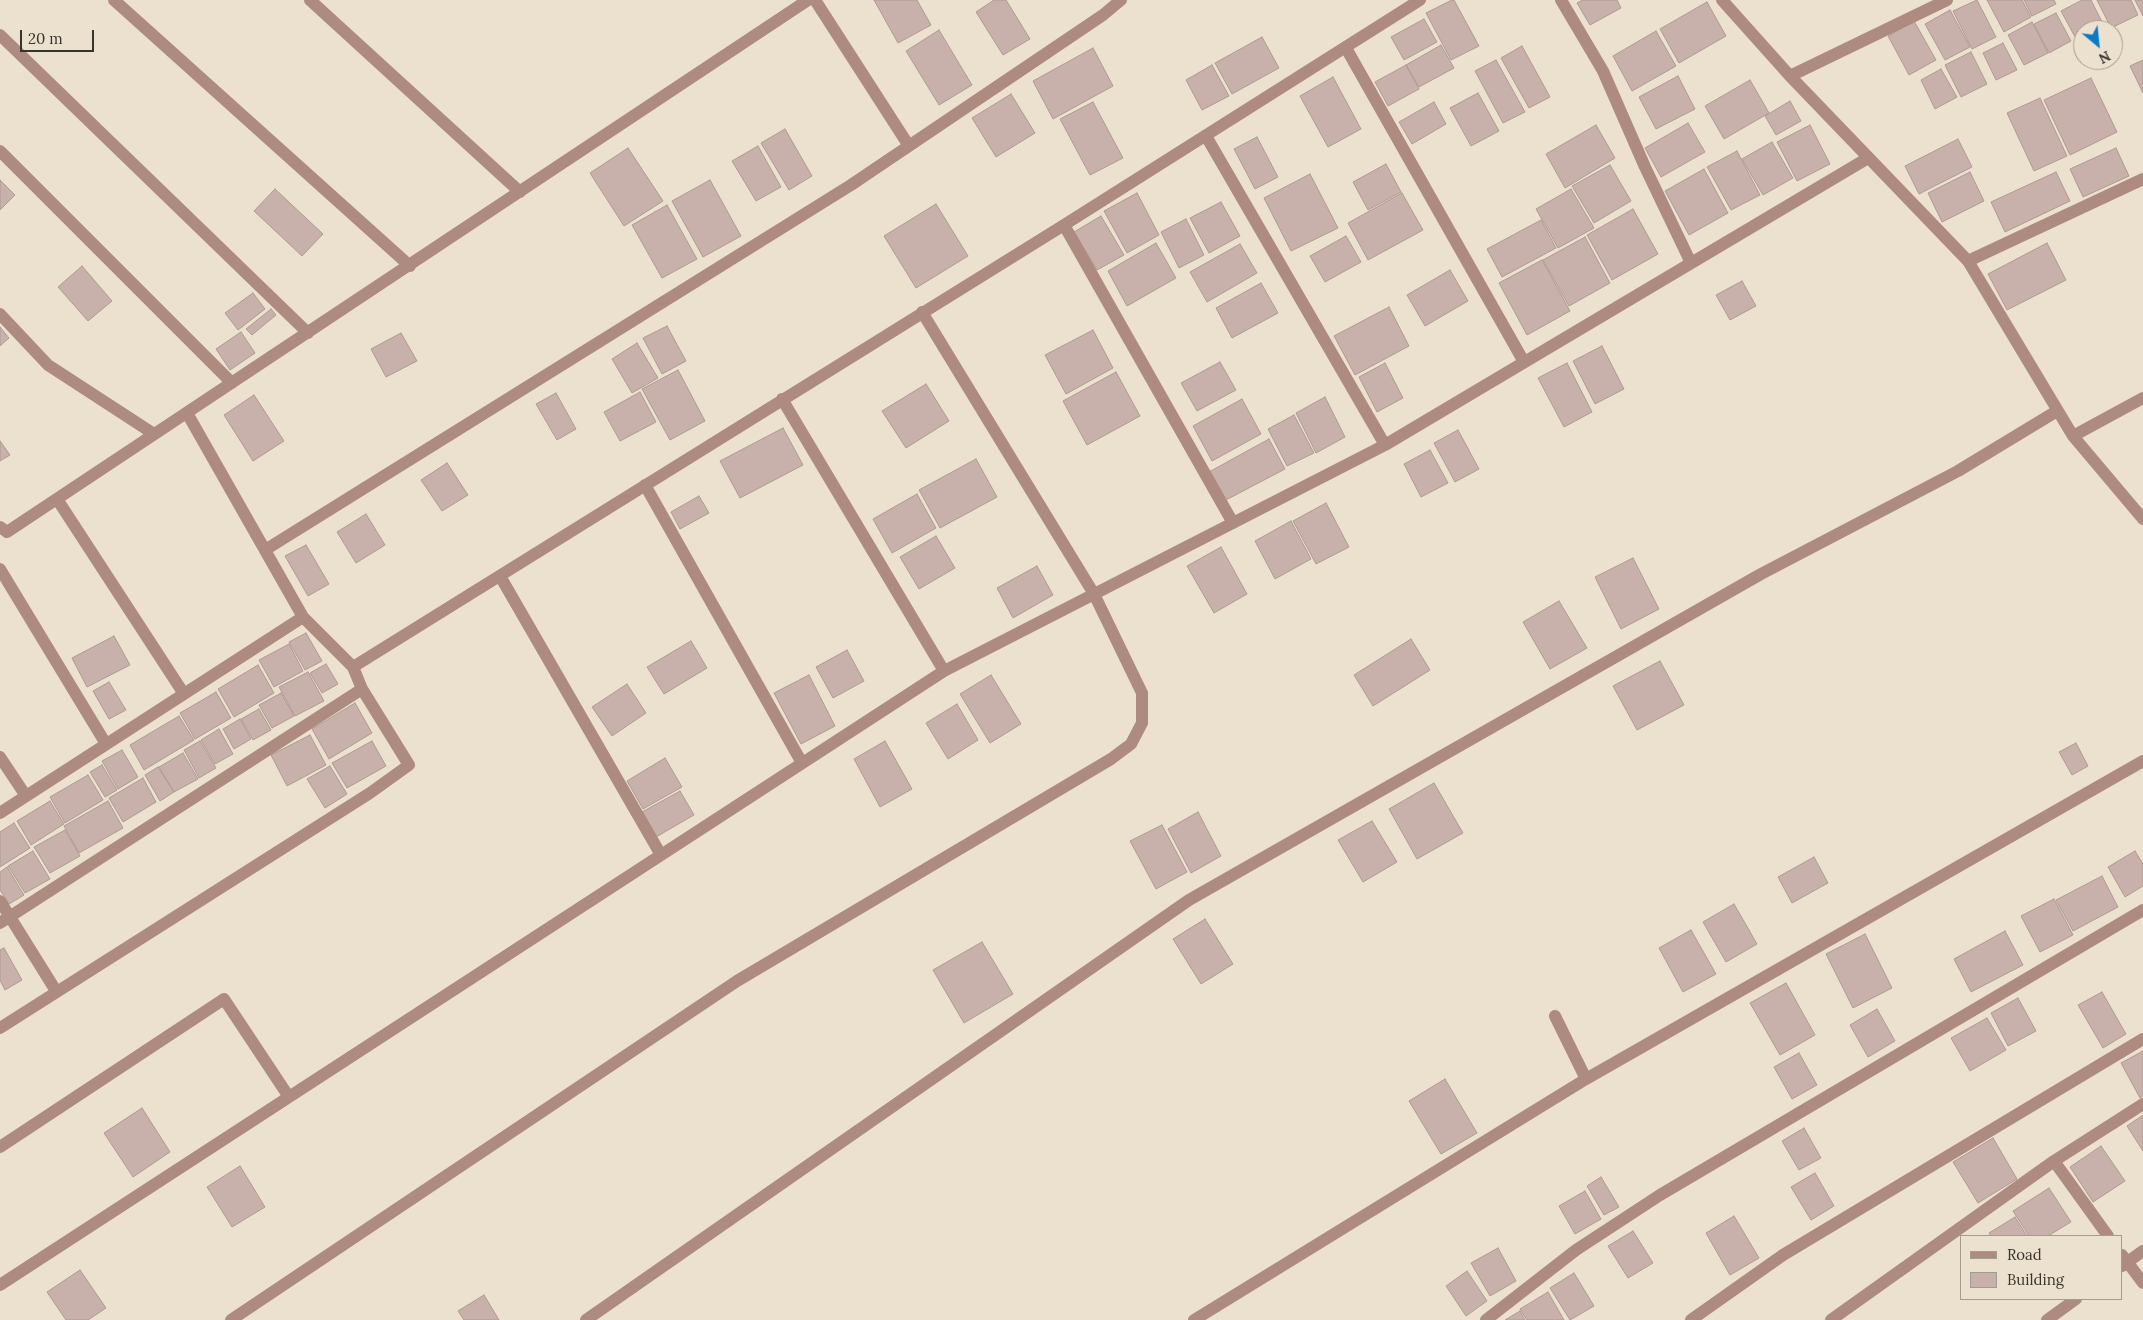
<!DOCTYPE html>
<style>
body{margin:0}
#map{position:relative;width:2143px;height:1320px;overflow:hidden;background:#ece1cf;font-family:Lora,serif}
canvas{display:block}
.legend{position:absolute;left:1960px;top:1235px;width:162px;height:65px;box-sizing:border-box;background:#ece1cf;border:1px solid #a49c8e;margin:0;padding:6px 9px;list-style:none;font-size:15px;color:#38342d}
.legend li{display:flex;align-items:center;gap:10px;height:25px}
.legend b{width:25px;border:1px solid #a49c8e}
.north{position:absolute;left:2073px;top:20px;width:50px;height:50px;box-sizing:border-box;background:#ece1cf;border:1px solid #a49c8e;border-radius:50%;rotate:152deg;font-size:14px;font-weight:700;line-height:20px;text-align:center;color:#38342d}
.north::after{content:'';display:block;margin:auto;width:18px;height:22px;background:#0d78c3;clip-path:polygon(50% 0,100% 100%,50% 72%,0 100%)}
.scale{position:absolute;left:20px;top:30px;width:74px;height:22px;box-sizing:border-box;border:2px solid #38342d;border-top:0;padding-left:6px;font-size:15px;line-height:18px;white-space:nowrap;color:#38342d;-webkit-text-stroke:4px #ece1cf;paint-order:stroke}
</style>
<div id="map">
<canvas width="2143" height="1320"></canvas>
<ul class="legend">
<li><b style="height:6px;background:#ad8b81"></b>Road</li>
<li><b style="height:14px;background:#c7b1aa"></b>Building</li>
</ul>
<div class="north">N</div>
<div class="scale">20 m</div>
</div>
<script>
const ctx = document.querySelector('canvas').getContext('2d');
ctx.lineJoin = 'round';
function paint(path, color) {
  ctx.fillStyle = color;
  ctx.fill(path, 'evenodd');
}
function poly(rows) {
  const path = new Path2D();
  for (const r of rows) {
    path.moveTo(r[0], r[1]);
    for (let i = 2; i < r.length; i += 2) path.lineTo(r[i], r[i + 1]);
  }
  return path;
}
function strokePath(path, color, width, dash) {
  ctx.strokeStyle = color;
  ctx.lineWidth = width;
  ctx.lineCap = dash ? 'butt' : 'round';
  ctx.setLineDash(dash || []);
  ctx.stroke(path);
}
const building = poly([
 [874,0,917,0,931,25,898,43,874,0],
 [994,0,1006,0,1030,39,1003,55,976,12,994,0],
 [1452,0,1454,0,1479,46,1451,60,1426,13,1452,0],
 [1583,0,1617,0,1621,8,1590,25,1577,3,1583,0],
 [1977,0,1996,37,1972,49,1953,11,1977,0],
 [1987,0,2022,0,2031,17,2004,32,1987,0],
 [2024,0,2054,0,2056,4,2032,16,2024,0],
 [2082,0,2091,0,2106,30,2083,30,2083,47,2081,48,2061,11,2082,0],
 [2097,0,2131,0,2138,15,2111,28,2097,0],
 [2135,0,2143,0,2143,16,2135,0],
 [1707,2,1726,36,1679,63,1660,29,1707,2],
 [1950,10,1970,47,1945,60,1925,24,1950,10],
 [2056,13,2071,41,2049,53,2034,24,2056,13],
 [1424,19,1437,42,1404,60,1391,37,1424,19],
 [1914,21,1936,60,1909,75,1888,36,1914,21],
 [2032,22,2048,53,2024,65,2008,35,2032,22],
 [939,30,972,85,939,105,906,51,939,30],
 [1656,31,1676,66,1632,91,1613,56,1656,31],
 [1262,37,1279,68,1232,94,1215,63,1262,37],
 [2003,43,2017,70,1996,80,1983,53,2003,43],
 [1441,45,1454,68,1419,87,1406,65,1441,45],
 [1522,46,1550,97,1529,108,1501,58,1522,46],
 [1093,48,1113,86,1053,119,1033,81,1093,48],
 [1971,52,1987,84,1961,97,1945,65,1971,52],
 [1496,60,1525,112,1503,123,1475,71,1496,60],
 [2143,60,2143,93,2130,66,2143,60],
 [1212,65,1229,96,1202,110,1186,80,1212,65],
 [1406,65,1419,89,1388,106,1375,82,1406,65],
 [1941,69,1957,97,1935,109,1921,80,1941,69],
 [1678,76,1695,109,1656,129,1639,97,1678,76],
 [1333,77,1361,129,1328,147,1300,96,1333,77],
 [2091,78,2117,132,2070,155,2044,100,2091,78],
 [1750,80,1769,113,1724,139,1705,106,1750,80],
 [1478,93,1499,131,1471,146,1450,108,1478,93],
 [1011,94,1035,133,996,157,972,118,1011,94],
 [2040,98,2067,156,2034,171,2007,113,2040,98],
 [1790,101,1801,121,1776,135,1765,116,1790,101],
 [1093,102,1123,158,1090,175,1060,119,1093,102],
 [1434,102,1446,124,1412,144,1399,122,1434,102],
 [1688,123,1705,152,1661,177,1645,148,1688,123],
 [1596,125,1615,158,1565,188,1546,154,1596,125],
 [1810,125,1830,164,1797,181,1777,142,1810,125],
 [785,129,812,176,789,190,761,143,785,129],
 [1257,137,1278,177,1255,189,1234,149,1257,137],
 [1958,139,1972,167,1919,194,1905,166,1958,139],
 [1772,142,1793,178,1763,195,1742,159,1772,142],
 [758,146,781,187,756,201,732,161,758,146],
 [628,148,663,201,624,226,590,173,628,148],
 [2116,148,2129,176,2083,197,2070,169,2116,148],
 [1737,151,1760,195,1731,210,1707,167,1737,151],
 [1386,164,1401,192,1368,210,1353,182,1386,164],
 [1610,165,1631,201,1594,223,1572,186,1610,165],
 [1704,169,1728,213,1689,235,1665,191,1704,169],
 [1970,172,1984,201,1942,222,1928,193,1970,172],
 [2056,172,2070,201,2005,232,1991,202,2056,172],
 [1310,174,1338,228,1291,251,1264,198,1310,174],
 [0,180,15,195,0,210,0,180],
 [710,180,741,236,703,257,672,201,710,180],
 [275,189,323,234,302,256,254,211,275,189],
 [1571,189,1594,228,1558,248,1536,209,1571,189],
 [1137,193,1159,235,1127,253,1104,211,1137,193],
 [1402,193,1423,230,1368,260,1348,223,1402,193],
 [1221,202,1240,236,1209,253,1190,218,1221,202],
 [936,204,968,256,916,288,884,236,936,204],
 [667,205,697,259,662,278,632,225,667,205],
 [1633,209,1658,254,1612,280,1587,235,1633,209],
 [1101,216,1124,255,1097,270,1074,232,1101,216],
 [1186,219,1204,255,1179,268,1161,232,1186,219],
 [1541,220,1556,248,1502,277,1487,249,1541,220],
 [1346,236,1361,262,1325,282,1310,256,1346,236],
 [1585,237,1610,283,1569,306,1543,260,1585,237],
 [1156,243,1176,278,1127,306,1108,271,1156,243],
 [2047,243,2066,280,2007,310,1988,274,2047,243],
 [1240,244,1257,273,1207,302,1190,272,1240,244],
 [1542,260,1570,311,1527,335,1499,283,1542,260],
 [82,266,112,301,88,321,58,287,82,266],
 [1450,270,1468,301,1425,326,1407,295,1450,270],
 [1742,281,1756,306,1730,320,1716,295,1742,281],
 [1261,283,1278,313,1232,338,1216,308,1261,283],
 [253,293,265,309,238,330,225,313,253,293],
 [1389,307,1409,346,1355,375,1334,336,1389,307],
 [271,309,276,315,252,335,246,329,271,309],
 [667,326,686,361,662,374,643,338,667,326],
 [0,327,9,338,0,346,0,327],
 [1093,330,1113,368,1066,394,1045,355,1093,330],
 [241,332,255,353,230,370,216,349,241,332],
 [401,333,417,361,386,377,371,349,401,333],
 [637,343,658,378,632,393,612,359,637,343],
 [1602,346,1624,389,1595,404,1573,361,1602,346],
 [1220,362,1236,390,1197,411,1181,383,1220,362],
 [1385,363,1403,398,1377,412,1359,377,1385,363],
 [1567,363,1592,412,1564,427,1538,378,1567,363],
 [678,370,705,421,670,440,642,389,678,370],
 [1116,372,1140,416,1087,445,1063,401,1116,372],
 [926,384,949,421,906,448,882,411,926,384],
 [640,392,656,422,620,441,604,412,640,392],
 [556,393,576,429,557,440,536,404,556,393],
 [254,395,284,441,253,461,224,415,254,395],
 [1325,397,1345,437,1316,453,1296,413,1325,397],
 [1242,399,1261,434,1212,461,1193,426,1242,399],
 [1294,415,1314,453,1287,466,1268,429,1294,415],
 [783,428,803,465,740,498,720,461,783,428],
 [1458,430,1479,469,1455,482,1434,443,1458,430],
 [1269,439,1285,469,1224,501,1209,472,1269,439],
 [0,441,10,455,0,461,0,441],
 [1430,450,1448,483,1421,497,1404,464,1430,450],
 [976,459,997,497,940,528,919,490,976,459],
 [447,463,468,495,442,511,421,480,447,463],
 [917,494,936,528,892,553,873,519,917,494],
 [699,496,709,513,680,529,671,512,699,496],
 [1326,503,1349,547,1316,564,1293,521,1326,503],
 [366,514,385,545,356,563,337,532,366,514],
 [1291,521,1311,559,1275,579,1255,541,1291,521],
 [936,536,955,568,919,589,900,557,936,536],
 [306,545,329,584,308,596,285,556,306,545],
 [1221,547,1247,594,1214,613,1187,566,1221,547],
 [1633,558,1659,609,1621,629,1595,577,1633,558],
 [1037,566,1053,595,1013,618,997,588,1037,566],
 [1559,601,1587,648,1550,669,1523,622,1559,601],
 [306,633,322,661,305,670,289,642,306,633],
 [114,636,130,665,87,687,72,658,114,636],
 [1411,639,1430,670,1373,706,1354,675,1411,639],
 [691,641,707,668,664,694,647,667,691,641],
 [289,644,303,671,274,687,259,660,289,644],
 [847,650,864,681,833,698,816,667,847,650],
 [1660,661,1684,705,1637,730,1613,686,1660,661],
 [326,664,338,684,322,693,310,673,326,664],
 [258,665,274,693,234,717,218,689,258,665],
 [308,672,324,701,295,716,279,687,308,672],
 [809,675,835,726,801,744,774,693,809,675],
 [991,675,1021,724,990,743,960,694,991,675],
 [109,682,126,710,109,719,93,691,109,682],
 [627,684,646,713,612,736,592,707,627,684],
 [216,692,231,718,195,739,180,713,216,692],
 [281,693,294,716,272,728,259,705,281,693],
 [355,703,372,733,329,759,312,729,355,703],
 [957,704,978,740,948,759,926,723,957,704],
 [259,709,271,730,253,740,241,719,259,709],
 [179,716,194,740,144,770,130,745,179,716],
 [240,719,251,739,234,749,223,729,240,719],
 [219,729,233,754,215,764,201,740,219,729],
 [310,735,326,765,287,786,271,755,310,735],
 [200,741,216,768,199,778,184,750,200,741],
 [372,741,386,766,347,788,332,763,372,741],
 [885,741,912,789,880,807,854,759,885,741],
 [2076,743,2088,766,2072,775,2059,752,2076,743],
 [122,750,138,777,118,789,102,761,122,750],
 [183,753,198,779,174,792,159,767,183,753],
 [665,758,682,787,643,809,627,781,665,758],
 [102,765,117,790,105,797,90,772,102,765],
 [330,766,347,794,325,808,307,779,330,766],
 [158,767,174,792,160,801,145,775,158,767],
 [88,775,103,800,65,823,50,797,88,775],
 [143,778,156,802,123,822,109,798,143,778],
 [1434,783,1463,833,1417,859,1389,809,1434,783],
 [680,791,694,815,656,837,642,812,680,791],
 [50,801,64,824,31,845,17,821,50,801],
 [108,801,123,828,79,853,64,826,108,801],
 [1198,812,1221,856,1191,873,1168,829,1198,812],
 [1372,821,1397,862,1363,882,1338,840,1372,821],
 [14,823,30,848,0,867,0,832,14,823],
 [1162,825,1187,872,1156,889,1130,841,1162,825],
 [65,830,80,856,50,873,34,847,65,830],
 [33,851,50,879,25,893,8,866,33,851],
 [2135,851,2143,864,2143,886,2125,897,2108,867,2135,851],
 [1814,857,1828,883,1792,903,1778,877,1814,857],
 [7,867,24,895,9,904,0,890,0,872,7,867],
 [2102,876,2118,907,2073,931,2056,900,2102,876],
 [2054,899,2073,935,2040,952,2021,916,2054,899],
 [1734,904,1757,944,1726,962,1703,922,1734,904],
 [1205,919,1233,964,1201,984,1173,939,1205,919],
 [1691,930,1716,974,1683,992,1659,948,1691,930],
 [2005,931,2023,965,1971,992,1954,959,2005,931],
 [1865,934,1892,988,1853,1008,1826,954,1865,934],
 [982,942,1013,994,964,1023,933,970,982,942],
 [4,948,22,980,5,990,0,980,0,950,4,948],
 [1786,983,1815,1035,1780,1055,1750,1003,1786,983],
 [2102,992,2126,1034,2103,1048,2078,1005,2102,992],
 [2018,998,2036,1031,2008,1046,1991,1013,2018,998],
 [1877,1009,1895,1041,1868,1057,1850,1025,1877,1009],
 [1987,1018,2006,1050,1970,1071,1951,1038,1987,1018],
 [2143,1051,2143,1096,2140,1098,2121,1063,2143,1051],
 [1799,1053,1817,1085,1792,1099,1774,1067,1799,1053],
 [1445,1079,1477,1133,1441,1154,1409,1101,1445,1079],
 [142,1108,170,1152,133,1177,104,1133,142,1108],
 [2143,1115,2143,1151,2127,1126,2143,1115],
 [1804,1128,1821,1158,1799,1170,1782,1141,1804,1128],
 [1993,1138,2017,1179,1978,1203,1953,1162,1993,1138],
 [2101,1146,2125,1181,2093,1202,2070,1167,2101,1146],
 [240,1166,265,1207,232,1227,207,1187,240,1166],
 [1815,1173,1834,1206,1811,1220,1791,1187,1815,1173],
 [1601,1177,1619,1207,1604,1215,1587,1186,1601,1177],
 [2049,1188,2071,1222,2048,1236,2029,1236,2013,1211,2049,1188],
 [1585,1191,1601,1219,1575,1234,1559,1206,1585,1191],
 [1734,1216,1759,1258,1730,1275,1706,1233,1734,1216],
 [2015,1217,2027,1236,1991,1236,1989,1233,2015,1217],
 [1633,1231,1653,1263,1628,1278,1608,1246,1633,1231],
 [1498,1248,1516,1281,1490,1296,1471,1263,1498,1248],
 [80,1270,106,1308,88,1320,66,1320,47,1292,80,1270],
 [1467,1271,1487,1301,1466,1316,1446,1286,1467,1271],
 [1574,1273,1594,1306,1570,1320,1550,1288,1574,1273],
 [1548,1292,1564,1320,1527,1320,1520,1309,1548,1292],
 [484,1295,499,1320,464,1320,458,1311,484,1295],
 [1520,1311,1525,1320,1505,1320,1520,1311]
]);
paint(building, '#c7b1aa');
strokePath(building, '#af9993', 1);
strokePath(poly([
 [114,0,410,266],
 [310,0,520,192],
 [815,0,909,146],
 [1561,0,1603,71,1645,167,1691,263],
 [1722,0,1790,76,1968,261,2073,436,2143,519],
 [0,35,308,333],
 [1346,48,1524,362],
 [1790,76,1947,0],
 [1206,136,1385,445],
 [0,151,232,383],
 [1064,225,1233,523],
 [1968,261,2143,179],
 [0,314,48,365,154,434],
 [782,399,944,671],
 [2073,436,2143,398],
 [645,485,802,763],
 [57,499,184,694],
 [0,527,7,532,808,0],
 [265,550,851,185,1103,15,1121,0],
 [0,569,106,744],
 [500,576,661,855],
 [353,667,1064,225,1420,0],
 [0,757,26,796],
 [0,813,303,617],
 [0,901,56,991],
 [0,923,362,689],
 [1555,1016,1586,1079],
 [0,1028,370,793,409,765,362,689,353,667,303,617,187,413],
 [0,1147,224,999,289,1097],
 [2054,1161,2108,1236],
 [2122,1255,2143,1283],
 [2122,1266,2143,1251],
 [0,1285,944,671,1385,445,1868,158],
 [231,1320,737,981,1111,759,1131,744,1142,723,1142,693,1094,594,922,312],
 [586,1320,1189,900,1761,574,1958,471,2057,411],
 [1194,1320,1586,1079,2143,761],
 [1486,1320,1576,1250,1660,1195,2143,910],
 [1691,1320,1783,1255,2143,1039],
 [1831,1320,2054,1161,2143,1104],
 [2047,1320,2076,1299]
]), '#ad8b81', 12);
</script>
